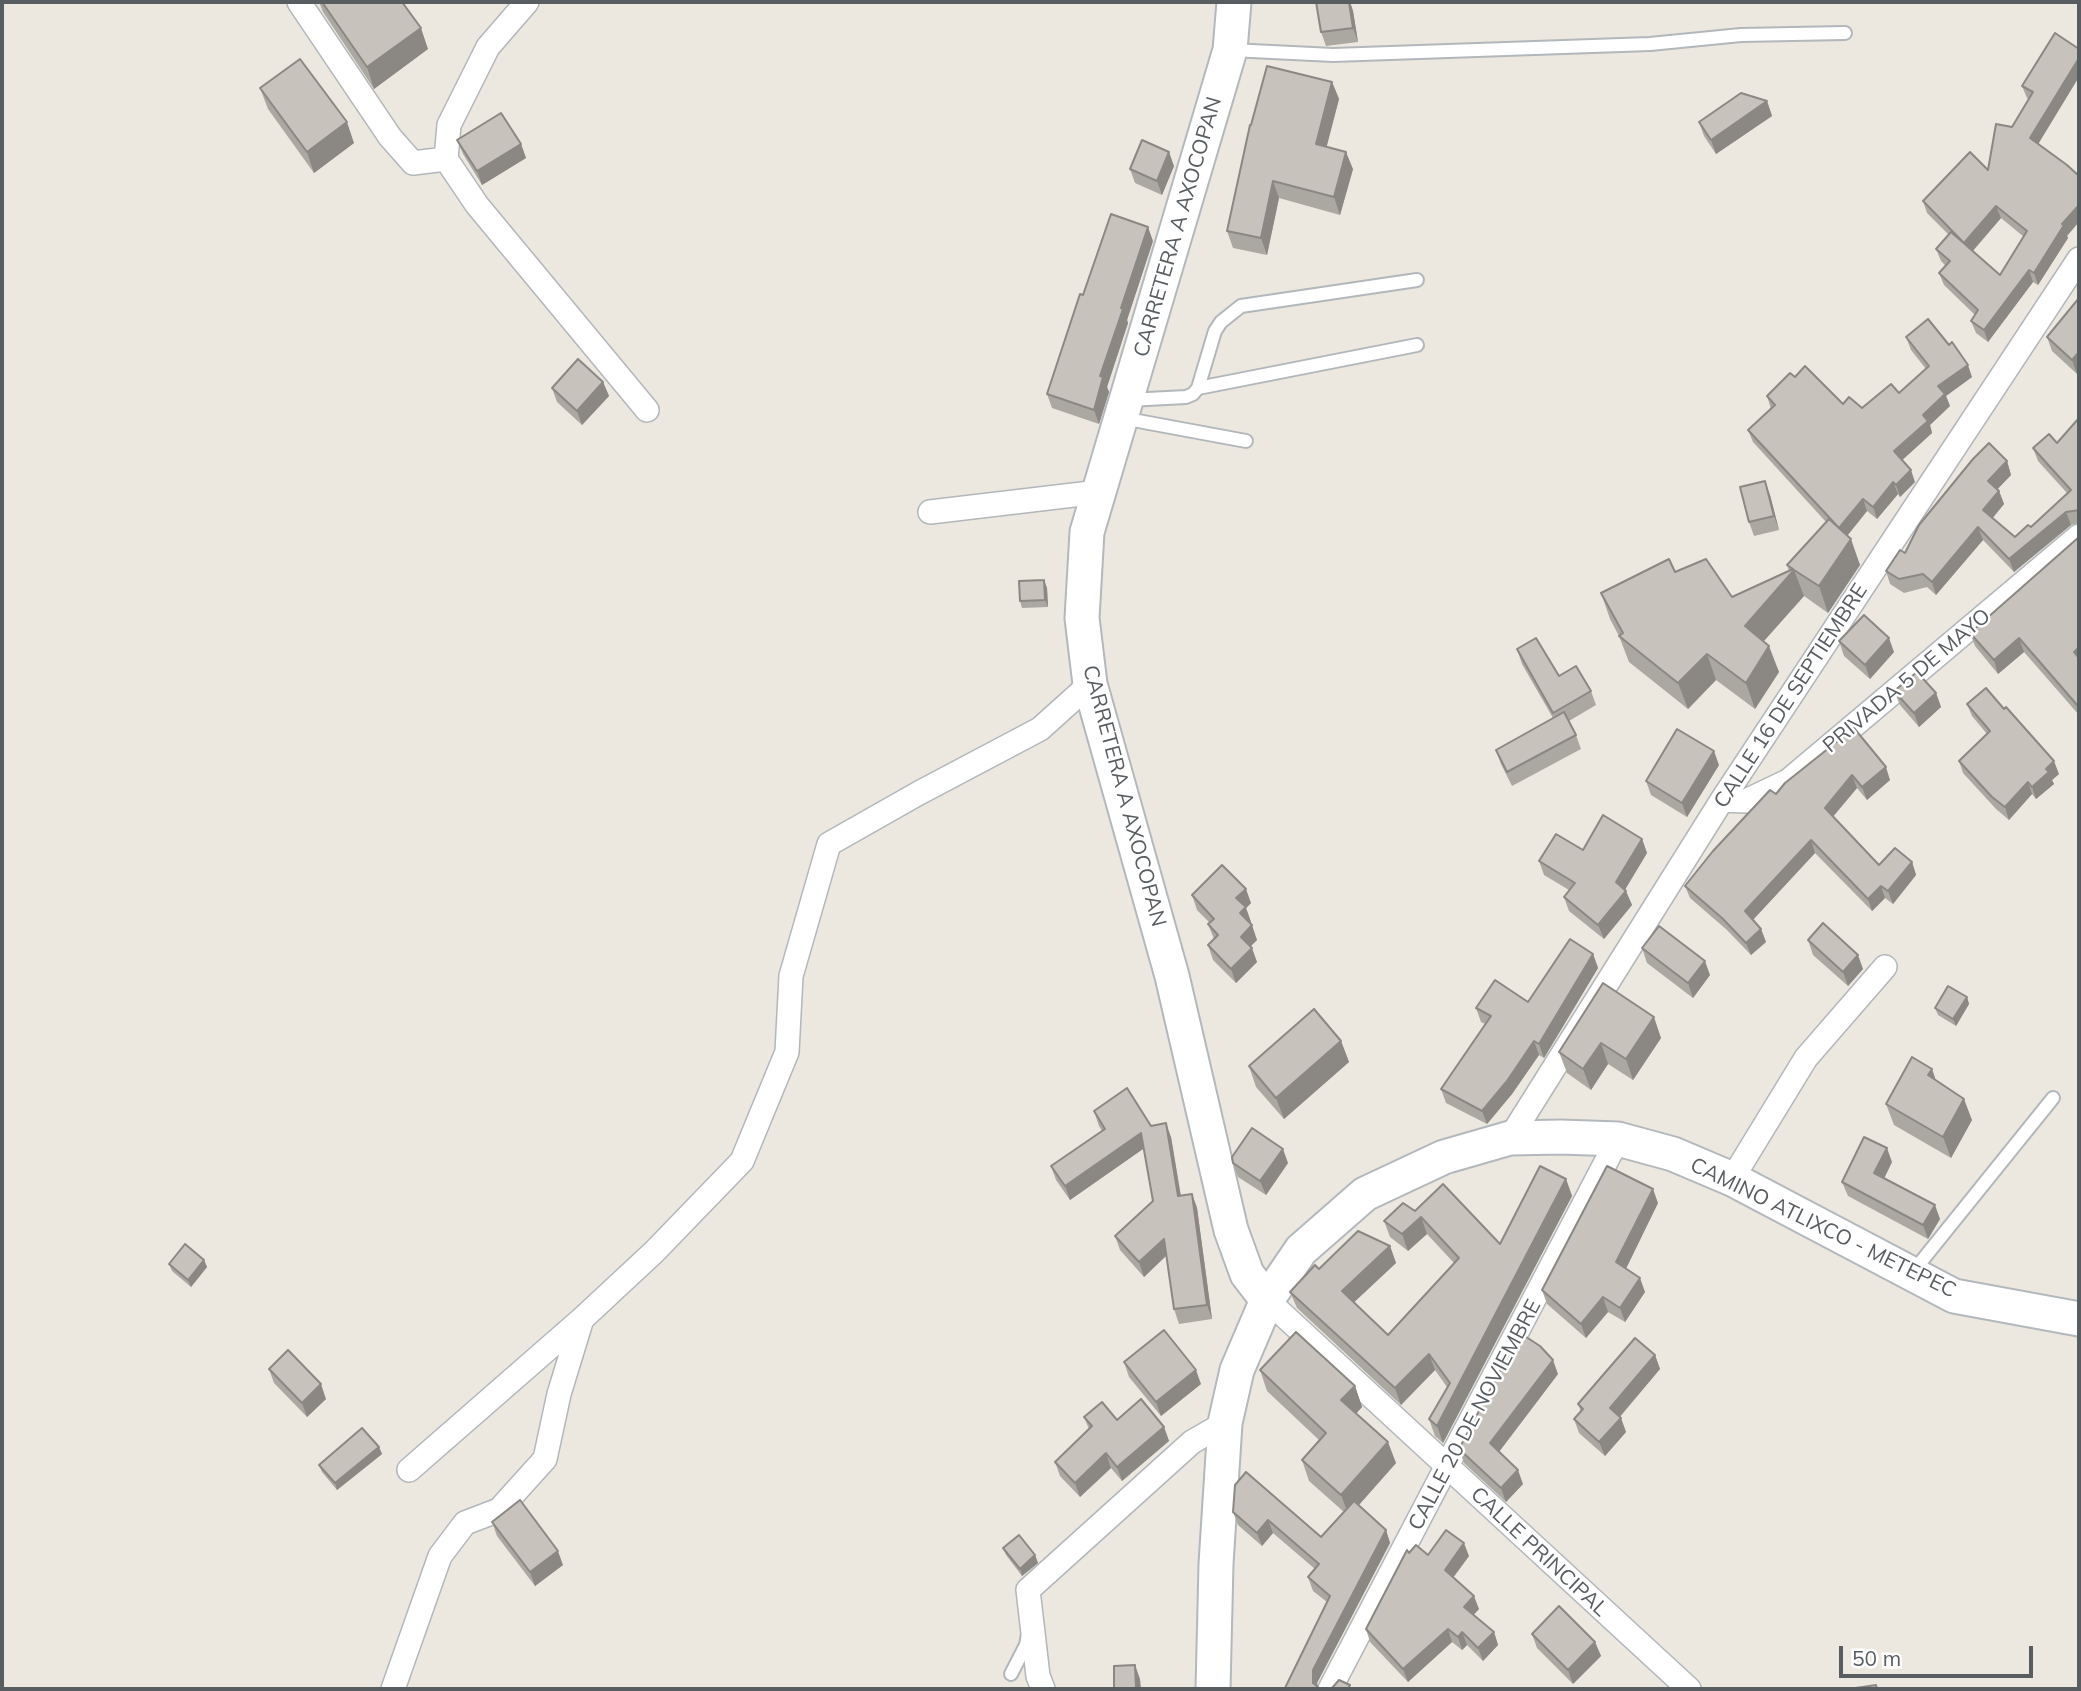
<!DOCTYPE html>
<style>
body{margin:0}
#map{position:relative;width:2081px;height:1691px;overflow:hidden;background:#ece8df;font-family:Mulish,sans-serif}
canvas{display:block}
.frame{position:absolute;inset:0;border:4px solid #585d61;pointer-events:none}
.scale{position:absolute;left:1839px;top:1646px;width:194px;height:32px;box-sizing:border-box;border:4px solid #585d61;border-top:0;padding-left:9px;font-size:21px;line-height:24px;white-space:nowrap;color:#585d61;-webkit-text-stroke:5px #fff;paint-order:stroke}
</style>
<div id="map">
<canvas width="2081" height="1691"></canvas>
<div class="frame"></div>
<div class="scale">50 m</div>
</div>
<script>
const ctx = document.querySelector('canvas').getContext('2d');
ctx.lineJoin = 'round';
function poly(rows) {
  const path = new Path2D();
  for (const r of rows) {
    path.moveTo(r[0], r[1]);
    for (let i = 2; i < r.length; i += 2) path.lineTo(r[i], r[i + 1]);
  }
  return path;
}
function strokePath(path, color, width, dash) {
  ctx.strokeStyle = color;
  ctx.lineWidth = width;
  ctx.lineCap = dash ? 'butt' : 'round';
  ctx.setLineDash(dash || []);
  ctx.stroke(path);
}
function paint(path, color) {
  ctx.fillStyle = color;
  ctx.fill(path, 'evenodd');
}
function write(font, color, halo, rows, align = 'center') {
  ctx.font = font + ' Mulish,sans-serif';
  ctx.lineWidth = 5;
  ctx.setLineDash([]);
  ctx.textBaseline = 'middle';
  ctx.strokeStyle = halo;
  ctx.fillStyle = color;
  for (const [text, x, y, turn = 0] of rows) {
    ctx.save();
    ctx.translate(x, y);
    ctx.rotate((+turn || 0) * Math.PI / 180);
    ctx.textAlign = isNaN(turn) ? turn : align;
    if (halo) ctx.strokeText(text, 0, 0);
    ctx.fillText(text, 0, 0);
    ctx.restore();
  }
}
const service = poly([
 [1231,50,1333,55,1650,44,1741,35,1845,33],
 [1198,388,1417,345],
 [1128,400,1186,397,1193,394,1198,388,1215,331,1221,322,1241,306,1417,280],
 [1122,418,1246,441],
 [1912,1273,2053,1098],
 [1011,1674,1026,1645,1028,1634]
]);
const minor = poly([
 [299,2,390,137,413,163,446,159],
 [527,2,488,47,449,125,446,159,477,205,647,410],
 [930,512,1099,492],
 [1722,800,1746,801,1788,781,2079,536],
 [1510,1138,1722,800,2079,259],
 [1732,1179,1806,1058,1885,967],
 [1267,1300,1689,1689],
 [409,1470,582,1319,654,1252,742,1161,787,1052,791,976,829,844,919,793,1040,729,1090,684],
 [393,1689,440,1556,465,1523,499,1510,545,1459,559,1394,582,1319],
 [1043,1689,1038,1676,1028,1590,1192,1442,1225,1423],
 [1330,1689,1618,1139]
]);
const secondary = poly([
 [1234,2,1230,50,1087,532,1082,618,1090,684,1172,976,1231,1230,1247,1274,1267,1300],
 [1213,1689,1216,1564,1225,1423,1237,1370,1267,1300,1301,1250,1365,1194,1444,1157,1510,1138,1561,1137,1618,1139,1673,1154,1732,1179,1954,1296,2079,1319]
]);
strokePath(service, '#b2b7bb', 16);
strokePath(minor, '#b2b7bb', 26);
strokePath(secondary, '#b3b8bd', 37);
strokePath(service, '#fff', 12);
strokePath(minor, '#fff', 23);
strokePath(secondary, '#fff', 33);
paint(poly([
 [319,2,402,2,428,49,374,89,323,12],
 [1319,2,1350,2,1353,11,1358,42,1326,46,1321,32],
 [2055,33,2038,144,2068,238,2038,285,2033,282,1988,342,1976,333,1971,321,1975,315,1944,285,1939,273,1946,266,1941,261,1936,249,1949,235,1927,213,1923,201,1988,170,2012,127,2029,99,2027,98,2022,86],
 [2001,218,2024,237,2000,275,1973,251],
 [1332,82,1339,99,1326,147,1353,169,1340,215,1279,198,1267,255,1233,248,1227,231],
 [260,88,354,143,314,173,268,109],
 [1767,101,1772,116,1716,154,1704,136,1699,122],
 [457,140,521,144,526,158,482,185,463,154],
 [1174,166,1162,195,1135,183,1130,169],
 [1153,241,1127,320,1128,323,1107,387,1109,392,1099,424,1052,408,1047,394,1083,295],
 [2079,298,2077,374,2052,351,2047,337],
 [1906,337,1972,377,1946,396,1950,406,1930,425,1932,433,1902,460,1915,482,1900,497,1898,494,1877,519,1867,511,1847,536,1860,565,1828,613,1804,596,1764,641,1779,672,1755,709,1716,680,1688,709,1629,662,1619,636,1610,619,1601,593,1675,572,1732,597,1789,571,1787,565,1826,522,1753,442,1748,430,1771,409,1767,396,1795,377,1843,404,1862,408,1899,393,1926,369,1911,350],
 [603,382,609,396,582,425,557,402,552,388],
 [2079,418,2079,523,2071,525,2014,572,1983,540,1936,595,1927,587,1904,593,1890,584,1886,571,2007,461,2011,475,1997,489,1999,491,2004,504,1993,518,2015,537,2031,527,2067,493,2038,461,2033,448,2057,443],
 [1770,495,1779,530,1754,536,1749,522],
 [2079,537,2079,715,2024,652,1998,674,1975,646,1970,633],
 [1047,588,1048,607,1022,608,1020,601],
 [1839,641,1894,652,1870,679,1844,656],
 [1517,649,1559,676,1591,691,1596,705,1569,721,1576,735,1581,749,1512,786,1501,764,1496,750,1553,718,1522,664],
 [1894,691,1936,693,1941,707,1919,727,1900,705],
 [1967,704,2059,774,2052,780,2054,784,2036,799,2032,794,2009,820,1996,809,1963,773,1959,761,1987,734,1972,716],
 [1854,728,1890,780,1867,800,1857,788,1833,817,1879,865,1912,862,1916,875,1893,904,1885,898,1872,911,1815,853,1753,920,1761,929,1766,942,1751,955,1727,930,1690,898,1685,886,1776,794],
 [1719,765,1687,817,1651,795,1646,781],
 [1642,839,1647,853,1625,890,1632,905,1604,939,1569,911,1564,897,1569,890,1544,875,1539,861,1583,850],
 [1192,895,1251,903,1246,908,1251,922,1249,923,1257,940,1250,946,1257,962,1236,983,1213,960,1208,945,1214,939,1208,924,1210,923,1197,910],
 [1808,940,1863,969,1848,986,1813,955],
 [1642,948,1710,975,1693,998,1647,963],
 [1593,954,1598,968,1544,1058,1539,1055,1512,1094,1487,1124,1446,1103,1441,1089,1485,1024,1481,1022,1476,1008,1528,1002],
 [1603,983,1661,1038,1633,1080,1608,1064,1591,1090,1567,1073,1559,1052],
 [1967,997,1969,1004,1956,1026,1938,1015,1935,1008],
 [1341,1041,1349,1062,1284,1119,1256,1087,1249,1066],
 [1932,1069,1936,1081,1972,1120,1951,1158,1894,1125,1886,1104],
 [1094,1111,1151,1126,1171,1137,1181,1196,1192,1194,1197,1208,1212,1319,1179,1324,1174,1309,1166,1256,1144,1277,1120,1250,1115,1236,1153,1201,1144,1148,1070,1200,1056,1180,1051,1166,1102,1131,1099,1126],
 [1892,1162,1884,1178,1940,1219,1928,1239,1848,1196,1842,1182],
 [1233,1163,1288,1163,1266,1195,1238,1177],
 [1566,1179,1572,1196,1443,1443,1435,1436,1429,1419,1447,1387,1435,1370,1401,1405,1297,1308,1290,1292,1319,1269,1390,1246,1396,1263,1354,1302,1388,1335,1454,1263,1427,1234,1408,1251,1390,1237,1384,1221,1415,1211,1500,1244],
 [1658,1203,1626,1268,1645,1292,1625,1322,1608,1312,1586,1338,1547,1304,1542,1290],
 [204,1260,207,1267,191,1287,172,1271,169,1264],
 [1655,1355,1660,1369,1620,1417,1626,1432,1605,1456,1579,1433,1574,1419,1581,1412,1578,1404],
 [1124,1362,1201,1384,1161,1416,1129,1377],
 [269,1369,326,1399,307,1417,274,1383],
 [1260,1370,1355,1386,1362,1407,1356,1414,1396,1463,1359,1505,1386,1530,1390,1543,1317,1683,1318,1687,1319,1688,1351,1689,1286,1689,1327,1602,1313,1591,1308,1577,1315,1569,1273,1533,1262,1546,1238,1525,1233,1512,1235,1485,1321,1537,1344,1512,1309,1481,1302,1460,1319,1440,1267,1391],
 [1558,1374,1499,1452,1523,1484,1506,1502,1464,1463,1459,1449],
 [1084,1417,1117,1420,1164,1427,1169,1441,1122,1481,1111,1468,1080,1497,1060,1476,1055,1462,1089,1429],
 [379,1447,382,1454,337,1490,322,1472,319,1465],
 [492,1522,563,1565,535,1586,497,1536],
 [1003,1548,1035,1555,1038,1563,1022,1576,1006,1555],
 [1428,1555,1469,1556,1453,1578,1479,1609,1473,1615,1494,1632,1498,1645,1483,1661,1467,1645,1462,1650,1452,1642,1408,1682,1370,1642,1366,1629],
 [1532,1634,1595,1642,1601,1656,1573,1684,1537,1648]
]), '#aba8a2');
paint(poly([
 [1349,2,1350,2,1353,11,1358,42,1353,28],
 [421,28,428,49,374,89,367,67],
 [2079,58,2079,77,2034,151,2030,138],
 [1332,82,1339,99,1323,161,1316,144],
 [1767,101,1772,116,1716,154,1711,140],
 [347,122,354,143,314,173,307,152],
 [521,144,526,158,482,185,477,171],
 [1169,152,1174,166,1162,195,1157,181],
 [1346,152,1353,169,1340,215,1334,197],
 [1273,181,1279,198,1267,255,1261,238],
 [2079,205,2079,222,2067,236,2068,238,2038,285,2034,273,2062,224],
 [1996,206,2001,218,1969,255,1964,243],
 [1148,227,1153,241,1127,320,1128,323,1107,387,1109,392,1099,424,1094,410,1100,376,1121,308],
 [2029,270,2033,282,1988,342,1984,330],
 [2079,352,2079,372,2077,374,2072,360],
 [1968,365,1972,377,1946,396,1950,406,1930,425,1932,433,1898,464,1894,451,1923,415,1938,386],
 [603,382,609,396,582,425,577,411],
 [2007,461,2011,475,1993,494,1988,481],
 [1911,470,1915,482,1900,497,1896,485],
 [1765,481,1770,495,1779,530,1774,516],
 [1893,482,1898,494,1877,519,1873,507],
 [1999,491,2004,504,1988,523,1983,510],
 [1863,499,1867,511,1843,541,1839,528],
 [2066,512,2071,525,2014,572,2009,559],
 [1978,527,1983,540,1936,595,1932,582],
 [1851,539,1860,565,1828,613,1819,586],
 [1794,570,1804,596,1754,652,1745,626],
 [1044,580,1047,588,1048,607,1045,600],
 [1889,638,1894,652,1870,679,1865,665],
 [2019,638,2024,652,1998,674,1994,660],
 [1769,646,1779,672,1755,709,1746,683],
 [2079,647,2079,665,2074,652],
 [1707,654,1716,680,1688,709,1678,683],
 [1936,693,1941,707,1919,727,1914,713],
 [1714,751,1719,765,1687,817,1682,803],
 [2054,761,2059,774,2052,780,2054,784,2036,799,2032,787,2046,769],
 [1886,767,1890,780,1867,800,1862,787],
 [1852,775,1857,788,1829,821,1825,808],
 [2028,782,2032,794,2009,820,2005,807],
 [1642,839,1647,853,1621,896,1616,882],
 [1811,840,1815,853,1749,924,1745,911],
 [1912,862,1916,875,1893,904,1888,891],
 [1881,886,1885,898,1872,911,1868,899],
 [1246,889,1251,903,1246,908,1251,922,1245,928,1240,913,1236,898],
 [1626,891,1632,905,1604,939,1598,925],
 [1252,925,1257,940,1246,951,1241,937],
 [1761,929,1766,942,1751,955,1746,943],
 [1252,948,1257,962,1236,983,1231,969],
 [1593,954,1598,968,1544,1058,1539,1044],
 [1858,955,1863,969,1848,986,1843,972],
 [1705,961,1710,975,1693,998,1688,983],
 [1967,997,1969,1004,1956,1026,1953,1019],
 [1654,1017,1661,1038,1633,1080,1626,1059],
 [1341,1041,1349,1062,1284,1119,1276,1098],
 [1534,1041,1539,1055,1512,1094,1487,1124,1482,1111],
 [1601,1043,1608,1064,1591,1090,1583,1069],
 [1932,1069,1939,1090,1928,1075],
 [1964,1099,1972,1120,1951,1158,1943,1137],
 [1166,1123,1171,1137,1183,1210,1178,1196],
 [1141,1133,1146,1147,1070,1200,1065,1186],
 [1887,1148,1892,1162,1880,1187,1874,1173],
 [1283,1149,1288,1163,1266,1195,1260,1181],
 [1566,1179,1572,1196,1443,1443,1437,1426],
 [1653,1189,1658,1203,1622,1277,1616,1262],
 [1192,1194,1197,1208,1212,1319,1207,1305],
 [1935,1205,1940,1219,1928,1239,1923,1225],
 [1421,1217,1427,1234,1408,1251,1402,1234],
 [1164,1239,1169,1253,1144,1277,1139,1262],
 [1390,1246,1396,1263,1348,1308,1342,1291],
 [204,1260,207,1267,191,1287,188,1280],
 [1640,1278,1645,1292,1625,1322,1620,1308],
 [1603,1297,1608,1312,1586,1338,1581,1324],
 [1429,1354,1435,1370,1401,1405,1395,1388],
 [1655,1355,1660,1369,1615,1422,1610,1408],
 [1553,1360,1558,1374,1495,1457,1490,1443],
 [1196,1370,1201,1384,1161,1416,1156,1402],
 [321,1384,326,1399,307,1417,302,1403],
 [1355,1386,1362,1407,1349,1421,1341,1400],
 [1621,1418,1626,1432,1605,1456,1599,1442],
 [1164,1427,1169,1441,1122,1481,1117,1467],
 [1388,1442,1396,1463,1349,1516,1341,1495],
 [379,1447,382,1454,337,1490,335,1483],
 [1106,1453,1111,1468,1080,1497,1075,1483],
 [1518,1470,1523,1484,1506,1502,1501,1488],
 [1268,1520,1273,1533,1262,1546,1257,1533],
 [1386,1530,1390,1543,1317,1683,1318,1689,1313,1683,1313,1670],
 [1464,1543,1469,1556,1449,1583,1445,1570],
 [558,1551,563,1565,535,1586,530,1572],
 [1035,1555,1038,1563,1022,1576,1020,1569],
 [1474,1596,1479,1609,1469,1620,1464,1607],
 [1448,1629,1452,1642,1408,1682,1403,1669],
 [1462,1632,1467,1645,1462,1650,1458,1637],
 [1494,1632,1498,1645,1483,1661,1478,1648],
 [1595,1642,1601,1656,1573,1684,1568,1670],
 [1135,1665,1140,1679,1141,1689,1136,1689]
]), '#8b8884');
const building = poly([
 [322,2,402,2,421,28,367,67,322,2],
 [1316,2,1349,2,1353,28,1321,32,1316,2],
 [2055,33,2079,49,2079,58,2030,138,2067,165,2079,176,2079,205,2062,224,2064,225,2034,273,2029,270,1984,330,1971,321,1978,310,1939,273,1950,261,1936,249,1951,232,2000,275,2027,231,1996,206,1964,243,1923,201,1970,152,1988,170,1996,124,2012,127,2033,92,2022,86,2055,33],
 [300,59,347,122,307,152,260,88,300,59],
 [1267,66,1332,82,1316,144,1346,152,1334,197,1273,181,1261,238,1227,231,1250,125,1251,125,1267,66],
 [1741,93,1767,101,1711,140,1699,122,1741,93],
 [501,113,521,144,477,171,457,140,501,113],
 [1142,140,1169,152,1157,181,1130,169,1142,140],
 [1111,214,1148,227,1121,308,1123,309,1100,376,1103,377,1094,410,1047,394,1080,294,1083,295,1111,214],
 [2079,298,2079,352,2072,360,2047,337,2079,298],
 [1928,319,1949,345,1952,342,1968,365,1938,386,1945,394,1923,415,1928,421,1894,451,1911,470,1896,485,1893,482,1873,507,1863,499,1839,528,1748,430,1775,405,1767,396,1790,373,1795,377,1805,366,1843,404,1849,397,1862,408,1891,384,1899,393,1929,366,1906,337,1928,319],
 [578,359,603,382,577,411,552,388,578,359],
 [2079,418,2079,510,2066,512,2009,559,1978,527,1932,582,1923,574,1899,579,1886,571,1900,550,1905,553,1919,525,1973,459,1989,443,2007,461,1988,481,1999,491,1983,510,2015,537,2028,525,2031,527,2071,490,2033,448,2049,434,2057,443,2079,418],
 [1765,481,1774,516,1749,522,1740,487,1765,481],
 [1829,519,1851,539,1819,586,1794,570,1745,626,1769,646,1746,683,1707,654,1678,683,1619,636,1623,633,1601,593,1669,559,1675,572,1706,559,1732,597,1793,569,1787,565,1829,519],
 [2079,537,2079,647,2074,652,2079,658,2079,705,2078,706,2019,638,1994,660,1970,633,2079,537],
 [1044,580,1045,600,1020,601,1019,581,1044,580],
 [1864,615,1889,638,1865,665,1839,641,1864,615],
 [1536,638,1559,676,1576,666,1591,691,1553,713,1517,649,1536,638],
 [1917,672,1936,693,1914,713,1894,691,1917,672],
 [1986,688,2004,709,2006,707,2054,761,2046,769,2049,772,2032,787,2028,782,2005,807,1992,797,1959,761,1990,731,1967,704,1986,688],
 [1564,712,1576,735,1507,772,1496,750,1564,712],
 [1854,728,1886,767,1862,787,1852,775,1825,808,1879,865,1895,848,1912,862,1888,891,1881,886,1868,899,1811,840,1745,911,1761,929,1746,943,1722,918,1685,886,1713,851,1770,790,1776,794,1785,783,1854,728],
 [1677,729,1714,751,1682,803,1646,781,1677,729],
 [1603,815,1642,839,1616,882,1626,891,1598,925,1564,897,1575,883,1539,861,1556,834,1583,850,1603,815],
 [1222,865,1246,889,1236,898,1246,907,1240,913,1252,925,1241,937,1252,948,1231,969,1208,945,1218,935,1208,924,1214,919,1192,895,1222,865],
 [1823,923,1858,955,1843,972,1808,940,1823,923],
 [1659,926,1705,961,1688,983,1642,948,1659,926],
 [1570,939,1593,954,1539,1044,1534,1041,1507,1081,1482,1111,1441,1089,1491,1016,1476,1008,1495,980,1528,1002,1570,939],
 [1603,983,1654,1017,1626,1059,1601,1043,1583,1069,1559,1052,1603,983],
 [1948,986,1967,997,1953,1019,1935,1008,1948,986],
 [1314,1009,1341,1041,1276,1098,1249,1066,1314,1009],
 [1912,1057,1932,1069,1928,1075,1964,1099,1943,1137,1886,1104,1912,1057],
 [1127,1088,1151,1126,1166,1123,1178,1196,1192,1194,1207,1305,1174,1309,1164,1239,1139,1262,1115,1236,1153,1201,1141,1133,1065,1186,1051,1166,1105,1129,1094,1111,1127,1088],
 [1252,1128,1283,1149,1260,1181,1233,1163,1232,1157,1252,1128],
 [1864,1137,1887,1148,1874,1173,1935,1205,1923,1225,1842,1182,1864,1137],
 [1540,1166,1566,1179,1437,1426,1429,1419,1450,1383,1429,1354,1395,1388,1290,1292,1315,1265,1319,1269,1358,1231,1390,1246,1342,1291,1388,1335,1459,1258,1421,1217,1402,1234,1384,1221,1403,1203,1415,1211,1443,1184,1500,1244,1540,1166],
 [1607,1166,1653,1189,1616,1262,1640,1278,1620,1308,1603,1297,1581,1324,1542,1290,1607,1166],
 [185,1244,204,1260,188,1280,169,1264,185,1244],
 [1164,1330,1196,1370,1156,1402,1124,1362,1164,1330],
 [1296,1332,1355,1386,1341,1400,1388,1442,1341,1495,1302,1460,1326,1433,1260,1370,1296,1332],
 [1520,1333,1540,1346,1553,1360,1490,1443,1518,1470,1501,1488,1459,1449,1520,1333],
 [1635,1338,1655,1355,1610,1408,1621,1418,1599,1442,1574,1419,1583,1409,1578,1404,1635,1338],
 [288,1350,321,1384,302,1403,269,1369,288,1350],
 [1141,1399,1164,1427,1117,1467,1106,1453,1075,1483,1055,1462,1092,1426,1084,1417,1102,1402,1117,1420,1141,1399],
 [362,1428,379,1447,335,1483,319,1465,362,1428],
 [1246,1472,1321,1537,1354,1501,1386,1530,1313,1670,1313,1683,1319,1688,1332,1688,1339,1680,1350,1685,1348,1689,1286,1689,1285,1688,1330,1596,1308,1577,1319,1564,1268,1520,1257,1533,1233,1512,1235,1485,1246,1472],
 [520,1500,558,1551,530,1572,492,1522,520,1500],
 [1446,1530,1464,1543,1445,1570,1474,1596,1464,1607,1494,1632,1478,1648,1462,1632,1458,1637,1448,1629,1403,1669,1366,1629,1407,1550,1409,1553,1416,1545,1428,1555,1446,1530],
 [1019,1535,1035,1555,1020,1569,1003,1548,1019,1535],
 [1559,1606,1595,1642,1568,1670,1532,1634,1559,1606],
 [1135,1665,1136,1689,1114,1689,1114,1666,1135,1665],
 [1876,1685,1877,1689,1849,1689,1876,1685]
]);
paint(building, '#c7c3bc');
strokePath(building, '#8b8884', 2);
write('21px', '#585d61', '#fff', [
 ["CARRETERA A AXOCOPAN",1178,227,-74],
 ["PRIVADA 5 DE MAYO",1907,681,-40],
 ["CALLE 16 DE SEPTIEMBRE",1791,696,-57],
 ["CARRETERA A AXOCOPAN",1124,796,75],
 ["CAMINO ATLIXCO - METEPEC",1823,1228,26],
 ["CALLE 20 DE NOVIEMBRE",1475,1415,-62],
 ["CALLE PRINCIPAL",1539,1552,43]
]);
</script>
